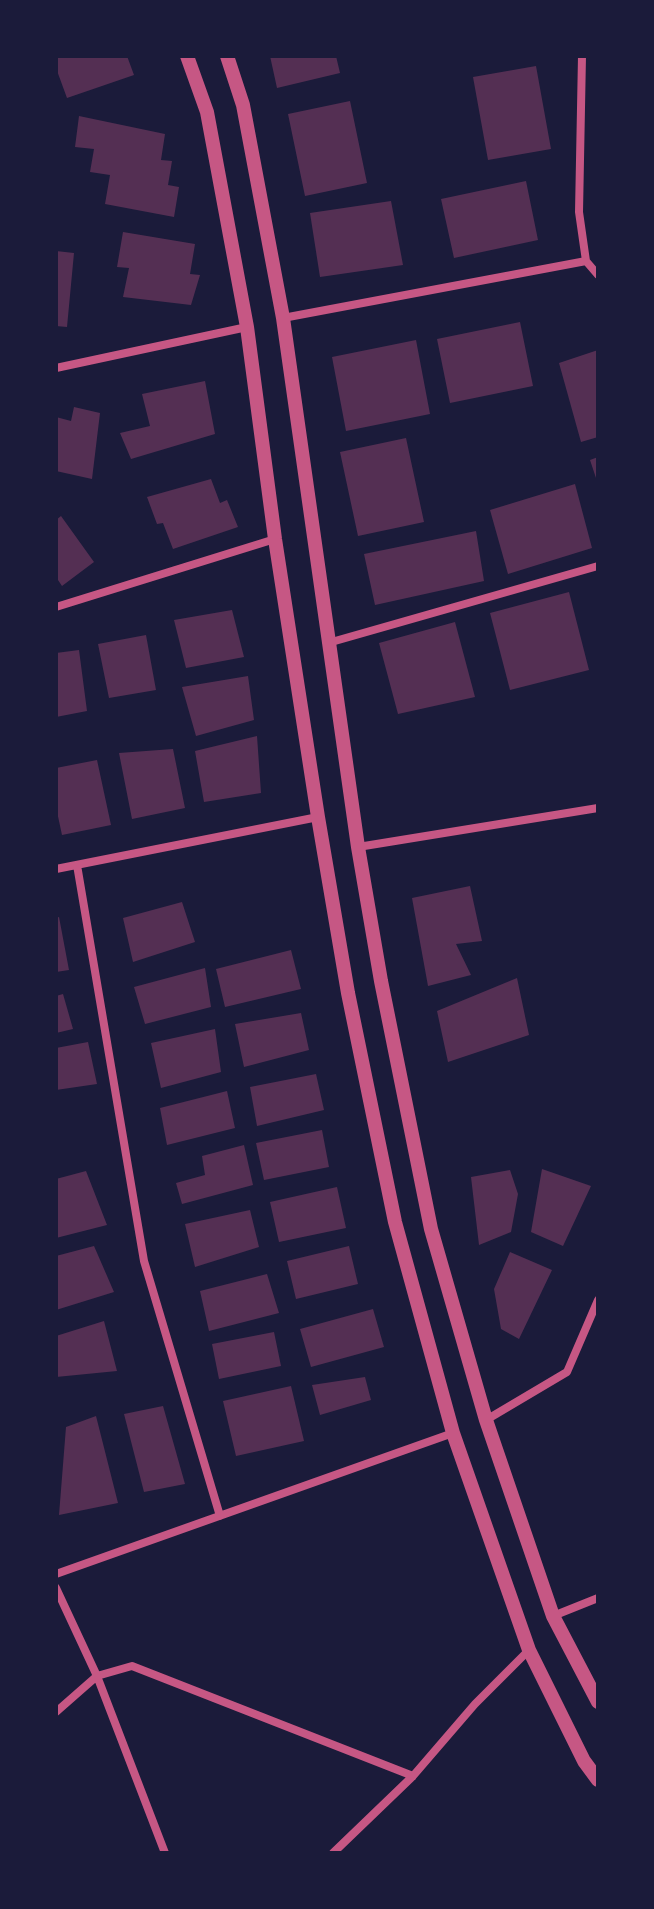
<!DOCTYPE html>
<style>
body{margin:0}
#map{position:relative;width:654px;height:1909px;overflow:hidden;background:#1b1b3a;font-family:"Crimson Pro",serif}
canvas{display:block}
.frame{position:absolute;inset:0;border:58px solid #1b1b3a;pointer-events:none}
</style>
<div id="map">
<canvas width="654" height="1909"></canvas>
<div class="frame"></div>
</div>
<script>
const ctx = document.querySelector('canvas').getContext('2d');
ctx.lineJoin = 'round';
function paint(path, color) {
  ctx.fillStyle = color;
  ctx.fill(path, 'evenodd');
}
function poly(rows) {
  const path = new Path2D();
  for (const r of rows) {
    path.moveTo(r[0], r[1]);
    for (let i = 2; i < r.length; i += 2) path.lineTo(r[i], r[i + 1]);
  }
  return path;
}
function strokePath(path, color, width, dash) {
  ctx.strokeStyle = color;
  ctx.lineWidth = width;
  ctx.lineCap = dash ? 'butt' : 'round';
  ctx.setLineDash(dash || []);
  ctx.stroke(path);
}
paint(poly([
 [56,56,127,56,134,75,67,98,56,68],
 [270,56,336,56,340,73,277,88],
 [536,66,551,149,488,160,473,77],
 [350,101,367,183,305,196,288,114],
 [79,116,165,134,161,160,172,161,168,185,179,187,174,217,105,204,110,175,90,172,94,149,75,147],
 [526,181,538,240,454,258,441,199],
 [391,201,403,265,320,277,310,213],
 [123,232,195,244,190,274,200,275,191,305,123,297,129,268,117,267],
 [56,251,74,253,67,327,56,326],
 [520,322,533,386,450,403,437,339],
 [416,340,430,414,346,431,332,357],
 [598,350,598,437,581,442,559,363],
 [205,381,215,434,131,459,120,433,150,426,142,394],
 [74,407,100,413,92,479,56,471,56,417,71,421],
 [406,438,424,522,358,536,340,452],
 [598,457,598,481,597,481,590,460],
 [211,479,220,503,227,500,238,527,173,549,163,523,157,524,147,497],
 [575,484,592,548,508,574,490,510],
 [61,516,94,562,62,586,56,577,56,520],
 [476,531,484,581,375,605,364,554],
 [569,592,589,670,510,690,490,613],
 [232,610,244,657,186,668,174,620],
 [455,622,475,697,398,714,379,643],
 [146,635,156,690,109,698,98,644],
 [79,650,87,711,56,717,56,653],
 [248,676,254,720,196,736,182,687],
 [257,736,261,793,204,802,195,751],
 [173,749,185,808,132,819,119,753],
 [97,760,111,825,62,835,56,807,56,768],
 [470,886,482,941,456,944,471,975,428,986,412,898],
 [182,902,195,942,133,962,123,918],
 [59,917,69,970,56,972,56,918],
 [291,950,301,989,225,1007,216,969],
 [205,968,211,1007,145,1024,134,987],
 [517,978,529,1035,448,1062,437,1011],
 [63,994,73,1029,56,1033,56,996],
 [301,1013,309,1050,244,1067,235,1024],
 [215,1029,221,1072,161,1088,151,1043],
 [88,1042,97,1084,56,1090,56,1048],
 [316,1074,324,1110,257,1126,250,1087],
 [227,1091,235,1128,167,1145,160,1108],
 [322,1130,329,1167,264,1180,256,1143],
 [244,1145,253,1185,182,1204,176,1183,205,1175,202,1156],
 [542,1169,591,1186,563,1246,531,1232],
 [510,1170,518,1194,511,1232,479,1245,471,1177],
 [86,1171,107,1225,56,1238,56,1179],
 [337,1187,346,1228,279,1242,270,1202],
 [250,1210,259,1247,195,1267,185,1224],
 [94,1246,114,1292,56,1310,56,1256],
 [349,1246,358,1284,296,1299,287,1261],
 [510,1252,552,1270,519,1339,501,1329,494,1289],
 [267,1274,279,1313,209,1331,200,1291],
 [373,1309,384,1347,311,1367,300,1329],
 [104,1321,117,1371,56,1377,56,1336],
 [274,1332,281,1366,219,1379,212,1344],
 [365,1377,371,1400,320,1415,312,1385],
 [291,1386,304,1441,236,1456,223,1401],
 [163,1406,185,1484,144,1492,124,1414],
 [96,1416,118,1503,59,1515,66,1427]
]), '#542f53');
strokePath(poly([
 [582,56,579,212,586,261],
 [283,318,586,261,598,275],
 [56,368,247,327],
 [56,607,275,539],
 [328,643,598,566],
 [358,847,598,808],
 [77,865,144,1261,220,1516],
 [56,869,318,817],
 [486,1420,567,1372,598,1300],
 [56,1574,453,1433],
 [56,1588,97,1676,165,1853],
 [553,1616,598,1598],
 [56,1712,97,1676,132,1666,413,1776],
 [333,1853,413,1776,475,1704,529,1650]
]), '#c65784', 8);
strokePath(poly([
 [187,56,207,112,247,327,275,539,318,817,348,993,395,1222,453,1433,529,1650,584,1761,598,1780],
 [227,56,243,105,283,318,358,847,381,981,431,1229,486,1420,553,1616,598,1702]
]), '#c65784', 14);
</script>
